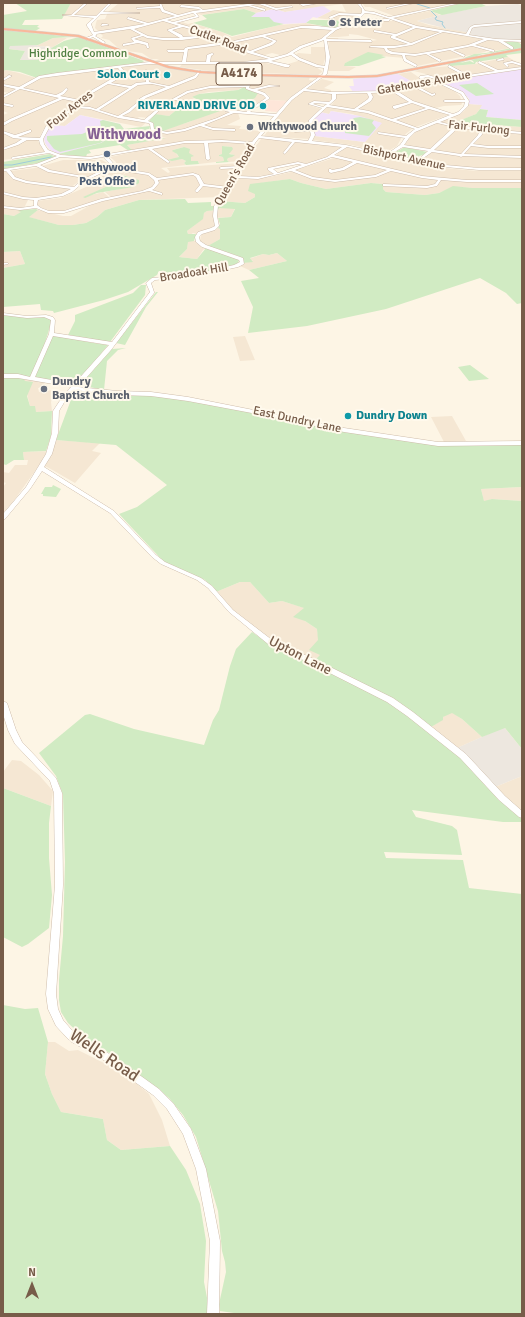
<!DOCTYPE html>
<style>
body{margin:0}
#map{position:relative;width:525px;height:1317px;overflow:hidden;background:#fdf5e5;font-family:Signika,sans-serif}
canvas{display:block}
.frame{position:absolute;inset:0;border:4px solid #775c49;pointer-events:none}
.north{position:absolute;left:12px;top:1265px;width:40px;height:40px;-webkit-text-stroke:3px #fff9ec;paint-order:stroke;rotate:0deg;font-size:11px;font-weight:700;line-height:16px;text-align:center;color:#775c49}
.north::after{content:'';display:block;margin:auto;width:14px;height:18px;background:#775c49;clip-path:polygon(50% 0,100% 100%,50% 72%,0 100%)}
</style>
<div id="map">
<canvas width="525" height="1317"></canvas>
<div class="frame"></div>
<div class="north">N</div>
</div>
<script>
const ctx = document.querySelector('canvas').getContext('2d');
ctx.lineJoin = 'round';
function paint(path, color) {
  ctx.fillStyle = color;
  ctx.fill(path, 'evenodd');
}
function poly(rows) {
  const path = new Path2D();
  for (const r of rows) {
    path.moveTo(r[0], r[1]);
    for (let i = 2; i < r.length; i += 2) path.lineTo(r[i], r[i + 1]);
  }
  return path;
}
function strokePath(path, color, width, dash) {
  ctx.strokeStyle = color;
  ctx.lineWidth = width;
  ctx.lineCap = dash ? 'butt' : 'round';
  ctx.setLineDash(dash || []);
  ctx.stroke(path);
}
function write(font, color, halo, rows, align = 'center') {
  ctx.font = font + ' Signika,sans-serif';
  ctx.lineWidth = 4;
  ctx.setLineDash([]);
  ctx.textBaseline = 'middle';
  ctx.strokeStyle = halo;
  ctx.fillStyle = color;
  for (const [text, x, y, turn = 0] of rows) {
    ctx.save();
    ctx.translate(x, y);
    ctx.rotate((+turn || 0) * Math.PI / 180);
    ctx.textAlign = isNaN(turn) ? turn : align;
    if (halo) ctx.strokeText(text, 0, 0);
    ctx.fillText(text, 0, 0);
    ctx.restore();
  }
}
paint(poly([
 [71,3,109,3,97,15,64,15],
 [119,3,257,3,199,11,161,20,175,24,182,22,188,24,192,23,222,32,232,37,279,25,306,23,314,25,315,27,332,29,321,39,297,47,288,54,280,55,272,53,261,56,269,59,262,61,242,62,162,62,155,61,159,59,151,59,142,53,127,51,116,47,117,47,109,40,101,38,103,36,95,28,96,23,97,20,105,19,108,12],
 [265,3,356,3,361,8,362,12,357,19,353,20,333,20,317,18,333,10,346,12,342,4,285,12,274,9,256,13,244,9,201,15,197,13],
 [362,3,456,3,394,16,370,7,365,7],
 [430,11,440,15,417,21,429,25,467,32,463,36,501,42,512,48,493,51,488,49,485,52,417,66,405,58,381,56,354,59,345,63,345,66,356,67,349,71,327,71,330,56,328,38,338,38,339,40,371,41,377,40,358,35,349,34,349,36,338,37,329,37,336,29,344,26,369,28,371,25,367,24,368,21,396,21,394,18],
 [53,38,67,38,53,47,36,46],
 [311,47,325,47,326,56,323,65,316,67,322,71,322,72,318,75,210,71,180,67,182,64,266,63,282,66,301,60,295,55,298,53,311,54],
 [508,57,522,65,522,68,445,79,414,71,428,68,475,64],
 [153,64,197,73,249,77,246,85,238,90,209,92,199,94,192,98,208,103,191,110,180,107,169,116,152,114,148,118,139,117,134,120,147,122,141,127,80,115,65,126,47,125,43,130,39,138,36,138,45,152,11,157,12,159,3,160,3,115,8,113,3,111,3,99,12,93,3,92,3,71,6,70,19,73,39,79,57,74],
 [411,72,430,85,436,83,454,91,460,96,462,104,461,105,444,106,431,109,448,115,413,128,402,137,397,146,385,153,352,145,313,140,315,136,365,142,381,123,352,114,331,111,329,114,320,112,327,107,330,107,336,99,336,95,338,94,380,93,377,87,412,82,398,74],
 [254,77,310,77,309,80,315,81,300,90,287,101,269,100,270,97,268,95,249,88],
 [322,79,334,82,324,88,331,90,331,94,333,95,333,98,329,102,309,103,309,105,321,109,309,120,309,129,294,130,295,132,309,131,311,132,309,139,264,136,285,107,298,95],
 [258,93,267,97,266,100,246,111,238,113,240,119,227,125,241,126,239,129,261,131,253,141,247,143,249,145,241,161,229,162,227,160,228,158,234,155,228,153,232,149,231,147,222,146,222,154,219,155,219,156,223,157,224,161,199,164,198,161,191,161,191,157,184,147,173,150,179,157,168,161,182,159,186,161,184,163,186,165,161,168,168,173,170,172,167,168,241,163,229,186,225,186,224,188,227,189,220,197,139,200,105,210,97,217,86,223,73,225,59,225,28,217,38,210,63,216,71,216,89,206,112,198,105,192,137,185,133,178,123,175,128,171,148,175,151,173,119,168,116,167,116,162,110,157,134,152,127,145,167,137,149,138,142,136,147,133,159,133,165,129,189,122,225,107,234,107],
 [469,104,483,105,476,114,457,122,522,127,522,168,461,167,420,161,431,151,405,145,408,139,416,131,459,114,464,111],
 [262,138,340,146,342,147,327,158,305,164,302,163,268,169,273,174,252,177,240,176,252,151],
 [346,147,412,163,444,168,477,171,522,171,522,188,472,188,453,187,439,193,425,195,386,192,383,189,383,184,371,183,326,189,301,183,290,179,262,183,255,197,245,203,220,201,238,179,270,177,296,171,296,170,337,157,336,155],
 [63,160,102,160,109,164,109,167,90,176,83,178,83,179,71,187,71,189,62,194,37,198,29,198,22,212,14,216,3,214,3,172,35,168],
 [113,170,126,171,117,182,84,197,103,192,109,197,63,211,51,211,37,206,37,201,60,198,70,194,102,180,104,178,101,176],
 [219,208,235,208,231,217,215,218,216,226,220,229,220,239,203,250,197,259,179,257,187,249,188,241,200,241,201,235,193,233,190,235,188,234,187,231,202,219,204,213,207,211,218,210],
 [20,251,25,264,3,268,3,252],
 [277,253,287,261,249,270,240,266,243,263,253,261,249,259,263,254,269,255],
 [245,336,255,360,240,361,233,337],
 [23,378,43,382,48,387,38,388,39,392,52,390,54,394,51,402,52,411,36,412,30,406],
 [452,416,466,441,444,442,431,417],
 [55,440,100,443,92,451,101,453,75,483,49,468,40,464,13,502,3,513,3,487,6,483,3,482,3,472,9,473,15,465,27,465,28,460,24,460,23,452,52,451],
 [522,487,522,501,492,499,484,502,481,489],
 [240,582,250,582,269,603,282,601,305,608,305,621,317,629,321,655,314,661,270,639,230,608,216,592],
 [449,713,453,713,462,719,482,737,457,748,431,727,442,720,443,717],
 [12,760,21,761,39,775,53,791,51,806,3,788,3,772],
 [522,776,522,812,495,787],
 [48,1042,55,1042,69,1051,78,1050,106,1064,117,1067,149,1094,162,1120,170,1146,121,1150,107,1140,103,1119,61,1112,52,1094,45,1074]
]), '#f5e7d3');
paint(poly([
 [269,100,287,101,277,112,265,111,266,109,257,107]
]), '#fee6d9');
paint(poly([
 [518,4,522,6,522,40,500,40,469,35,471,33,448,29,417,21,440,15,486,6],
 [10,45,38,45,37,46,53,47,37,60,20,60,25,51,9,49],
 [504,727,522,749,522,776,495,787,457,748]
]), '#ede7df');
paint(poly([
 [323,6,331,11,317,18,313,17,306,23,283,24,249,18,256,13,274,9,285,12],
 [522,69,522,120,486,117,488,110,480,109,482,105,469,104,469,99,464,93,443,83,466,77],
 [398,74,413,82,377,87,380,91,353,92,349,86,354,86,353,79],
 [331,111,360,116,382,123,365,142,315,136,312,124,313,120,320,112,329,114],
 [80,115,120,124,124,129,101,143,58,154,49,149,45,143,44,138,49,128,52,125,65,126]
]), '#f2e2f9');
paint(poly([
 [15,3,71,3,62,19,25,20,22,25,39,25,37,27,40,28,34,32,3,28,3,15,27,11],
 [462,3,480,3,486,6,442,15,430,11],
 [244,9,256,13,251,17,269,17,274,22,284,24,232,36,222,32,193,23,207,19,202,15],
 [310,20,323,20,353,21,334,28,306,23],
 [3,30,74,37,53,38,38,45,10,46,9,49,25,51,20,60,37,60,53,47,64,41,79,37,144,61,142,63,37,78,20,72,6,70,3,71],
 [503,42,518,42,522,45,522,48,485,54,483,54,468,59,464,58,474,54,486,53,512,48],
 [522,50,522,53,506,55,508,57,476,62,475,64,451,66,447,64,468,60,460,63,470,61,474,63,473,61,471,60,486,56,469,60,493,53],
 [368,52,384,55,381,56,386,57,359,66,344,66,345,63],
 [477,83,494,94,476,96,459,85],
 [244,87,258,93,255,98,239,106,225,107,223,108,226,109,223,110,160,132,154,129,154,124,149,121,155,114,169,116,180,107,191,110,207,104,192,97,199,94,238,90],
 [480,109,488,110,486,117,522,120,522,127,456,122,476,114],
 [360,117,374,120,372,123,376,128,369,136,345,133,345,130,343,130,342,126,349,124,350,121,354,118],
 [103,120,120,124,124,129,150,126,149,131,141,136,148,138,166,138,127,145,132,150,129,151,120,145,89,150,91,153,87,154,86,157,58,154,101,143,117,133,100,143,60,152,54,149,47,140,47,136,82,134,89,131,87,130,87,128,101,127,100,121],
 [222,146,232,147,233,149,229,154,235,155,232,157,228,158,227,160,229,162,216,163,216,162,224,161,223,157,219,156,219,155,222,154],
 [184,147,190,149,189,153,194,156,191,157,191,161,198,161,199,164,186,165,184,163,186,161,182,159,172,161,167,160,179,157,177,154,172,151,173,150],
 [403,148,405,147,427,152,423,155,419,156,421,159,419,161,392,154],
 [50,154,56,157,44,162,3,169,3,162],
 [122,175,139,180,139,183,133,187,97,193,85,198,83,197,117,182,121,179],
 [290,179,301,183,326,189,371,183,383,184,383,189,386,192,425,195,439,193,453,186,472,188,522,188,522,303,517,304,506,293,480,278,386,309,307,326,248,333,253,307,241,281,259,278,249,270,287,261,277,253,269,255,263,254,250,258,253,262,243,263,244,260,238,256,208,246,220,239,220,229,218,228,220,224,218,218,231,217,235,209,219,208,218,210,207,211,204,213,203,219,187,231,188,234,196,234,194,241,188,242,187,249,179,257,197,259,206,248,239,259,238,264,203,273,170,275,166,272,159,271,157,275,128,292,104,300,54,313,53,311,41,310,40,304,3,307,3,268,25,264,20,251,3,252,3,214,14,216,21,212,18,211,20,210,36,209,38,210,29,217,59,225,73,225,86,223,97,217,105,210,139,200,185,199,188,203,211,202,211,206,218,206,220,201,245,203,255,197,255,194,248,191,250,184],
 [141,285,146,285,145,295,110,342,68,335,75,321,75,315,133,293],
 [156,292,158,292,146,307,125,345,116,343],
 [3,315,28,318,47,317,52,320,40,359,31,377,3,375],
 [53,335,94,343,108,345,83,376,76,382,70,384,36,378,35,377],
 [126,348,118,350,107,361,104,390,80,385,112,349],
 [470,365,489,379,469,381,458,367],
 [3,377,23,378,25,381,33,382,27,396,30,406,35,406,36,412,52,411,51,436,46,451,23,452,24,460,14,460,6,465,3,464],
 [77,391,143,395,177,399,437,445,522,444,522,487,481,489,484,501,492,499,522,501,522,749,505,728,482,737,462,719,452,713,443,717,443,720,431,727,402,706,314,661,320,655,309,650,318,640,317,629,305,621,293,617,304,608,282,601,269,603,250,582,240,582,216,592,205,580,164,562,119,514,137,507,167,485,116,445,56,440,72,397],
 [53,485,61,489,56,497,43,496,43,494,41,494,45,487,52,487],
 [252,632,265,641,352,684,386,701,407,715,449,746,522,817,522,822,503,822,412,810,416,817,452,826,457,830,462,855,384,852,386,858,463,860,469,888,522,894,522,1314,241,1314,220,1311,219,1304,226,1272,225,1262,222,1251,218,1211,196,1137,183,1115,169,1098,114,1056,83,1037,68,1023,61,1012,59,1000,59,980,63,936,65,862,63,795,56,776,39,753,85,715,90,714,134,729,204,745,213,720,219,710,230,666,236,649],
 [3,788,51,806,49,823,49,858,52,895,49,928,28,944,22,947,3,937],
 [3,1005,25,1009,38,1008,48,1042,45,1074,52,1094,61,1112,103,1119,107,1140,121,1150,170,1146,186,1170,200,1204,206,1241,204,1282,208,1303,207,1314,3,1314]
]), '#d1ebc3');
strokePath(poly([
 [417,4,430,8],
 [431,11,437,17,435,18,436,20,443,22,442,24,445,28],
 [3,165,12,165,51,157]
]), '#9fcdda', 1);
const minor = poly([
 [85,3,88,3,74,15,96,16,109,3,112,3,103,12,140,13,101,14,91,24,94,32,145,24,127,19,128,17,148,23,175,16,162,12,160,8,137,9,136,8,160,6,159,3,161,3,164,10,178,15,193,11,201,10,198,9,180,7,181,5,199,7,203,10,255,3,262,3,276,8,292,6,293,7,276,10,259,4,250,5,265,9,265,11,248,6,196,13,199,17,176,23,212,33,229,42,301,26,317,26,335,28,356,19,359,16,339,15,330,19,329,17,339,13,361,14,362,12,362,9,357,3,360,3,365,11,374,12,389,17,456,3,461,3,393,18,417,26,466,34,470,27,474,25,522,21,522,23,475,27,472,28,469,35,496,39,522,40,522,42,503,41,513,47,513,49,511,49,498,41,488,40,475,45,494,50,494,52,472,46,453,50,465,55,464,57,450,50,429,54,441,60,440,62,426,54,415,56,405,55,406,59,417,65,416,67,404,61,402,55,391,54,386,52,384,48,369,47,371,46,394,46,408,44,391,38,391,36,393,35,374,32,374,30,396,34,413,27,390,19,389,21,357,21,336,30,326,38,327,39,371,40,372,42,327,41,330,57,327,74,306,89,330,92,386,91,428,83,419,78,420,76,428,75,445,80,465,76,448,67,449,65,468,75,495,71,478,63,479,61,498,70,522,67,522,69,468,77,442,83,463,92,469,101,468,106,460,114,440,122,457,126,522,132,522,134,484,131,481,136,473,144,488,146,522,146,522,148,488,148,471,146,464,154,522,156,522,158,463,156,461,157,459,156,432,152,422,159,420,158,428,151,403,147,391,154,434,164,479,168,522,168,522,170,479,170,434,166,347,147,334,155,422,176,467,180,522,180,522,182,467,182,441,180,437,186,427,188,383,186,383,184,384,184,427,186,435,184,438,180,422,178,391,171,376,177,335,182,312,179,291,171,258,179,238,178,233,187,218,206,217,216,219,226,215,230,202,234,199,237,200,241,206,245,243,258,244,264,238,267,197,276,155,280,151,283,154,292,154,293,111,350,78,387,117,391,151,392,188,397,344,428,438,442,522,441,522,445,438,446,344,432,273,417,188,401,151,396,117,395,75,390,65,401,59,411,58,433,52,454,44,467,114,511,156,555,165,562,201,578,212,586,233,610,272,640,316,660,393,698,413,712,466,754,505,796,522,811,522,818,519,817,499,800,460,758,407,716,387,702,312,664,268,644,229,612,208,588,197,580,161,564,152,557,110,513,42,471,30,489,5,519,3,520,3,514,26,487,46,454,52,433,53,411,61,399,71,387,18,378,3,378,3,374,18,374,30,377,49,334,51,320,44,317,27,318,3,315,3,313,27,316,46,315,53,317,55,320,54,333,112,342,150,292,146,283,152,278,197,274,234,265,240,262,239,260,202,247,196,242,195,237,198,232,211,228,215,226,213,216,214,206,227,189,203,186,198,192,196,192,195,191,200,185,196,177,193,175,158,180,159,183,154,189,152,190,162,193,162,195,149,191,103,201,64,213,48,213,36,208,20,210,3,208,3,206,20,208,34,206,34,200,23,199,3,194,3,192,23,197,36,198,61,194,71,189,26,183,13,179,6,171,4,171,4,169,36,164,57,156,49,153,12,159,11,158,13,157,45,152,40,144,39,140,27,140,18,145,3,150,3,148,16,143,22,139,13,138,3,133,3,131,15,135,30,130,31,130,31,132,18,137,40,138,46,126,70,109,78,102,63,99,12,121,3,126,3,123,10,119,59,98,20,89,3,98,3,96,16,89,3,86,3,84,19,87,39,76,57,73,149,62,182,62,184,52,168,52,167,50,184,50,185,48,188,47,225,42,213,36,182,40,163,40,147,38,143,36,134,39,148,43,149,48,147,48,146,45,138,43,123,46,123,44,134,42,131,38,141,35,130,29,96,34,97,35,95,36,105,42,104,44,93,37,86,40,86,38,93,35,87,26,87,24,94,18,62,15,71,15,85,3],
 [193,13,196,16,173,22,167,20,193,13],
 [365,13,374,14,390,19,359,19,365,13],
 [163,21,179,26,167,30,180,38,163,38,148,36,134,29,163,21],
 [183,27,210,35,183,37,182,35,172,30,183,27],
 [301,28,332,30,321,39,300,46,287,54,272,58,253,52,272,45,277,41,265,36,301,28],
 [416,28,440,32,411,43,395,37,416,28],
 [443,32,484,39,468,45,415,54,393,52,388,50,387,48,394,48,412,45,443,32],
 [262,37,273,41,270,43,250,51,232,43,262,37],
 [324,40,326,57,325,66,318,65,300,58,293,53,302,48,324,40],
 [229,44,248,53,269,59,243,62,210,62,211,56,214,54,212,53,207,55,206,62,186,62,188,49,189,49,229,44],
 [291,55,298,60,316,67,324,68,323,74,290,98,276,114,250,112,270,98,265,93,257,90,269,87,280,86,269,85,253,89,249,88,254,75,252,74,250,75,246,85,210,86,187,91,165,103,144,100,146,98,196,78,201,71,199,71,194,76,169,86,149,82,148,71,146,70,144,71,146,82,136,83,131,86,111,83,124,75,125,72,121,67,149,64,243,64,267,62,285,67,289,67,290,65,271,61,291,55],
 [118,68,121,72,120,74,89,92,80,100,60,96,64,94,68,89,66,88,62,92,56,95,23,88,41,78,118,68],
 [428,77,441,81,432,83,423,78,428,77],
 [438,83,461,94,465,100,445,100,443,101,445,102,465,102,464,106,458,112,453,114,413,101,397,91,416,88,432,96,435,95,435,93,432,94,419,87,438,83],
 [108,84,129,88,96,109,90,107,77,106,91,94,108,84],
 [152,84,166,87,144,96,139,99,139,101,128,110,118,116,99,110,138,85,152,84],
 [246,87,246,89,263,95,266,98,246,112,225,109,225,111,230,112,217,118,184,129,167,132,154,129,153,123,148,121,163,107,175,100,186,103,202,109,202,107,188,101,177,99,188,93,210,88,246,87],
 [304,91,332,94,332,99,329,102,314,101,308,104,322,108,309,120,308,125,309,129,295,130,293,131,295,132,310,131,311,135,308,141,261,136,292,100,304,91],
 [393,92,409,102,393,106,393,108,395,109,412,103,426,108,392,119,369,111,358,109,371,101,373,97,371,93,393,92],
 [367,93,369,97,368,99,354,109,329,105,336,99,336,94,367,93],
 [142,101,162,105,144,120,122,116,130,112,142,101],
 [315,103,327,104,323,107,313,104,315,103],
 [327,107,367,113,415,129,406,136,378,132,377,133,379,134,405,138,400,145,387,154,346,145,312,141,315,135,312,125,313,120,327,107],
 [75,108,90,109,118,118,148,123,150,124,151,131,167,134,185,131,200,126,213,130,235,131,235,129,234,129,213,128,204,125,234,113,274,116,252,142,222,140,185,141,90,157,61,155,48,150,44,144,43,139,49,128,75,108],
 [429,109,450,115,418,128,396,120,429,109],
 [437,123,454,127,430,149,404,145,409,138,415,132,437,123],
 [458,128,480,130,478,135,461,154,434,150,458,128],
 [259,138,292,142,283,153,285,154,295,142,342,147,327,157,306,164,298,162,268,168,268,170,274,174,258,177,239,176,255,143,259,138],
 [222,142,251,144,240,166,221,167,219,168,221,169,239,168,229,187,204,184,199,175,193,173,157,178,149,173,112,167,113,163,107,156,148,149,168,163,170,162,169,161,152,149,185,143,204,143,206,159,208,160,210,159,208,143,222,142],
 [60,157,90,159,103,157,109,163,108,167,88,177,50,170,40,165,60,157],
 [332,157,353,162,342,168,332,170,331,169,329,169,329,172,331,173,344,170,357,163,387,170,375,175,335,180,313,177,295,170,332,157],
 [298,164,302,165,278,173,273,169,298,164],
 [36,166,48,172,84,178,74,187,27,181,15,177,10,170,36,166],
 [110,169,148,175,154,180,155,183,152,187,142,191,101,199,64,211,49,211,41,208,37,205,38,200,63,196,72,192,85,181,110,169],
 [53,336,109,345,74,384,35,377,53,336],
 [298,3,303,4,319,3,303,6,298,3],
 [409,3,415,3,387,9,386,8,409,3],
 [102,24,107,24,109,25,101,26,102,24],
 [503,58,504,60,498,61,496,60,503,58],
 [512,61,522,64,522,66,512,63,507,64,509,66,507,67,503,63,512,61],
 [9,75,12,76,3,81,3,79,9,75],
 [3,103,13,105,14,106,12,107,3,105,3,103],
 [3,263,8,263,8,264,3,265,3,263],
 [3,701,7,703,16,730,22,742,56,778,62,793,63,885,56,994,58,1009,63,1020,76,1035,113,1056,159,1089,173,1103,191,1129,206,1169,220,1241,219,1314,207,1314,210,1241,196,1169,183,1134,167,1109,153,1095,107,1062,70,1041,56,1026,48,1009,46,994,55,885,54,793,50,781,15,744,8,730,3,714,3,701]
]);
const highway = poly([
 [3,28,79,35,169,66,200,71,252,74,348,76,377,75,522,48,522,50,377,77,348,78,252,76,200,73,168,68,78,37,3,30,3,28]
]);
strokePath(minor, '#cfbdab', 1);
strokePath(highway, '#dcd5d0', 1);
paint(minor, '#fff');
paint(highway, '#f9b89a');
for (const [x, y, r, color] of [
 [332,23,4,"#6b7280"],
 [167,75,4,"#0f9aa8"],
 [263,106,4,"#0f9aa8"],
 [250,127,4,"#6b7280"],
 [107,154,4,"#5c6f8a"],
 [44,389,4,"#6b7280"],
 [348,416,4,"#0f9aa8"]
]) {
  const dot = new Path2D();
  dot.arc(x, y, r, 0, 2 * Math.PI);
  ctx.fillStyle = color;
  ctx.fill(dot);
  strokePath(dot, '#fff9ec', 1.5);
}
write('bold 12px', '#5b616d', '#fff9ec', [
 ["St Peter",340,23],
 ["Withywood Church",258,127],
 ["Dundry",52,382],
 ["Baptist Church",52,396]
], 'left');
write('12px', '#775c49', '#fff9ec', [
 ["Cutler Road",218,40,21],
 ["Gatehouse Avenue",424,83,-10],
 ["Four Acres",70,110,-38],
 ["Fair Furlong",479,128,6],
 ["Bishport Avenue",404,158,12],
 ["Queen's Road",235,175,-60],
 ["Broadoak Hill",194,273,-9],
 ["East Dundry Lane",297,420,12]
]);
write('12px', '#4f7e41', '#fff9ec', [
 ["Highridge Common",78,54]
]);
write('bold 12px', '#0d838f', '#fff9ec', [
 ["Solon Court",159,75],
 ["RIVERLAND DRIVE OD",255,106],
 ["Dundry Down",356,416,"left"]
], 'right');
write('bold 12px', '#4e5e75', '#fff9ec', [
 ["Withywood",107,168],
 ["Post Office",107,182]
]);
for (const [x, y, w] of [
 [239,74,46]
]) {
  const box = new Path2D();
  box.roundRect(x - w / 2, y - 11, w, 22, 3);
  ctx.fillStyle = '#fff9ec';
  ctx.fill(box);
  strokePath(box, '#775c49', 1);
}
write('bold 13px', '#775c49', null, [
 ["A4174",239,74]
]);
write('14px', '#775c49', '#fff9ec', [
 ["Upton Lane",300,656,27]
]);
write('bold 15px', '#866194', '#fff9ec', [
 ["Withywood",124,135]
]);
write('17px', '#775c49', '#fff9ec', [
 ["Wells Road",104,1056,34]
]);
</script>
